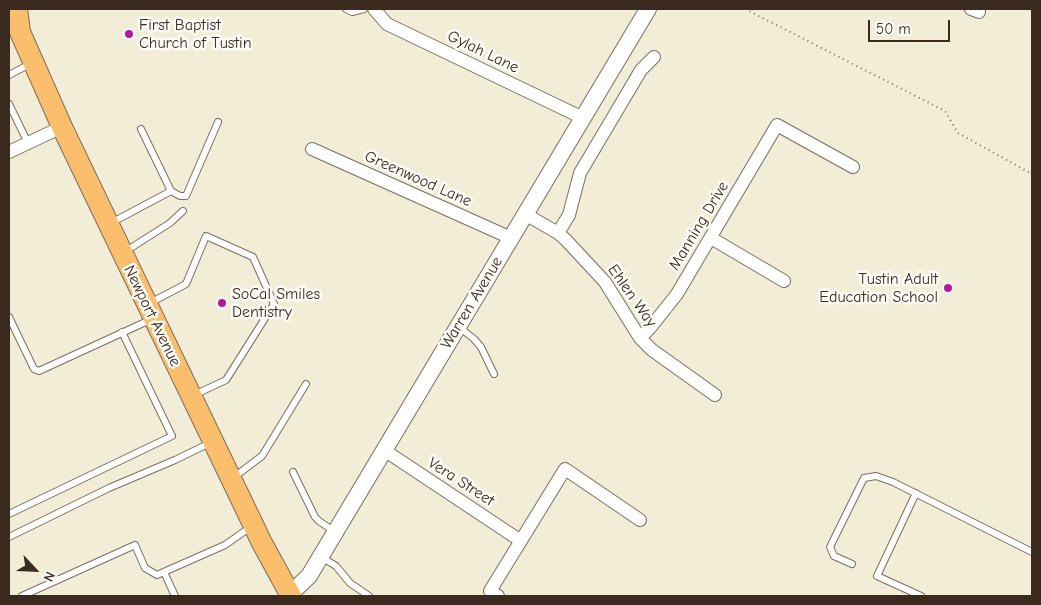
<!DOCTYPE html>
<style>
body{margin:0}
#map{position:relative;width:1041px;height:605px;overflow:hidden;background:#f1edd7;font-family:"Comic Neue",sans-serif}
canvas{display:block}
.frame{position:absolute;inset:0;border:10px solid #3b2a1e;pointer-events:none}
.north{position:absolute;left:10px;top:545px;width:50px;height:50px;-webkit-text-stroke:4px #fdfcf7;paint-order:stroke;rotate:115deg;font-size:14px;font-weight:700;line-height:20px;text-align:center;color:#3b2a1e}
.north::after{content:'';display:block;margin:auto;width:18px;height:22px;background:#3b2a1e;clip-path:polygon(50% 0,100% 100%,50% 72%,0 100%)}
.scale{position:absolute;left:868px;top:20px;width:82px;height:22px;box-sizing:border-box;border:2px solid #3b2a1e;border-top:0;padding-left:6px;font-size:15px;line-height:18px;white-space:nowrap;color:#3b2a1e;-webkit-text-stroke:4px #fdfcf7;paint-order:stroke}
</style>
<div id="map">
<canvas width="1041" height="605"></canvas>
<div class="frame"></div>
<div class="north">N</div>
<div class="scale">50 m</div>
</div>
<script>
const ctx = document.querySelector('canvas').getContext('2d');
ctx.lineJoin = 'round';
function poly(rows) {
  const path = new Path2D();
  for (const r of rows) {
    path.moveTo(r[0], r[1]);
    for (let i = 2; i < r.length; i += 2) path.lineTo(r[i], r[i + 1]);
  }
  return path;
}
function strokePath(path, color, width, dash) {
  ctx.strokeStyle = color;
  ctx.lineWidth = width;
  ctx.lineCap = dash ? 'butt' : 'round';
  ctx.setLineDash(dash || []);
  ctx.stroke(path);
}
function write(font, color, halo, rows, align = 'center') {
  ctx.font = font + ' "Comic Neue",sans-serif';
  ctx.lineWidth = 5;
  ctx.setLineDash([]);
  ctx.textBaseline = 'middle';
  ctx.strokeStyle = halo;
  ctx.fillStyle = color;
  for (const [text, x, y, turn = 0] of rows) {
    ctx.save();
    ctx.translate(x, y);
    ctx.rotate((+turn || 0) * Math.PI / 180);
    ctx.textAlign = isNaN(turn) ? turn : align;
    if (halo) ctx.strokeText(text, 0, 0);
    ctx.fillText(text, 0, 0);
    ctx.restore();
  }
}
const service = poly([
 [346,9,352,12,364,9],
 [9,75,32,63],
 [9,104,28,143],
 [171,191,180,196,186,196,218,122],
 [111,223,171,191,141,129],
 [126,251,170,223,183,211],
 [150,303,186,284,206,236,253,257,274,304,226,380,194,395],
 [9,317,34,369,39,371,152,319],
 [459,327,474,339,481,347,494,374],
 [293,472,315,517,319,521,335,532],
 [234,477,262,456,306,384],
 [916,493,877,576,921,596],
 [9,514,172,436,122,332],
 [9,537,109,488,175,460,212,442],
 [321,557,336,566,350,583,369,596],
 [852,564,834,556,830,547,864,478,876,476,893,482,1032,552],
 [164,572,175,596],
 [22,596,135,545,145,568,157,575,225,545,252,526]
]);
const minor = poly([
 [374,9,387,24,583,118],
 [971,9,979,12],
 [312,149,511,238],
 [9,152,62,127],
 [525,214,558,233,566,240,605,282,640,338,652,350,715,395],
 [558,233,569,215,580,173,641,70,654,57],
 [711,238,784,281],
 [640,338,650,328,677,294,777,125,853,167],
 [384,450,521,541],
 [498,596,490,591,565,469,640,520]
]);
const tertiary = poly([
 [290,594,309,576,648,9]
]);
const primary = poly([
 [17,9,20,32,62,127,262,543,291,596]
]);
strokePath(service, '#7b6e5f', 8);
strokePath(minor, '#7b6e5f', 14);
strokePath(tertiary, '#7b6e5f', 18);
strokePath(primary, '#7b6e5f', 22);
strokePath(poly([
 [745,9,945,111,958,133,1032,174]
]), '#7b6e5f', 2, [1, 4]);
strokePath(service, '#fff', 6);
strokePath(minor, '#fff', 12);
strokePath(tertiary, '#fff', 16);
strokePath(primary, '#fabe6d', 20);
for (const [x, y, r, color] of [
 [129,34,5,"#b5179e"],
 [948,288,5,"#b5179e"],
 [222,303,5,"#b5179e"]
]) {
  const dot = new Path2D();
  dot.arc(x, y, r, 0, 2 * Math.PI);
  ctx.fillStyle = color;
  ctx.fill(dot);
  strokePath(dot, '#fdfcf7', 2);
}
write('16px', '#3b2a1e', '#fdfcf7', [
 ["First Baptist",139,25],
 ["Church of Tustin",139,43],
 ["Tustin Adult",938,279,"right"],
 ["Education School",938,297,"right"],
 ["SoCal Smiles",232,294],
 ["Dentistry",232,312]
], 'left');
write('16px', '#3b2a1e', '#fdfcf7', [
 ["Gylah Lane",483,52,26],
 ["Greenwood Lane",418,179,24],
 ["Manning Drive",699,226,-59],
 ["Ehlen Way",632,296,55],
 ["Warren Avenue",472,303,-59],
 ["Newport Avenue",152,316,64],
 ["Vera Street",461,482,33]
]);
</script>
